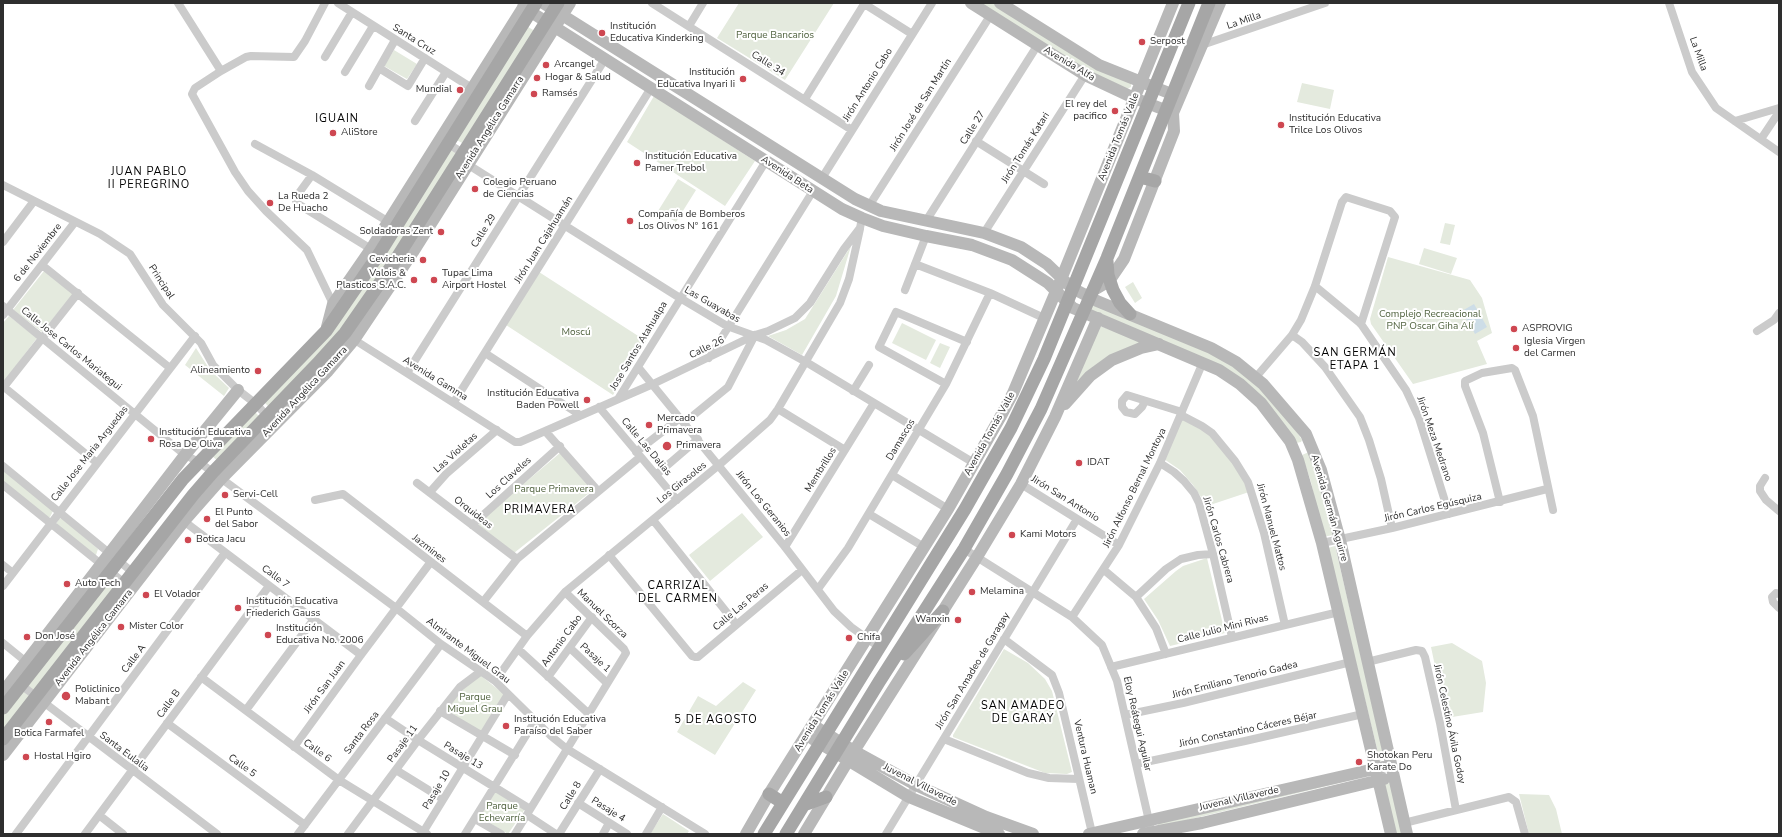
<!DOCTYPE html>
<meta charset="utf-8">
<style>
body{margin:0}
#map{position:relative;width:1782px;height:837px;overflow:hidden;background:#fff;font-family:"Nunito Sans",sans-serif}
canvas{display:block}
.frame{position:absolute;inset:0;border:4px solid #2e2e2e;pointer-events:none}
</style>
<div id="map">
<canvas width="1782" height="837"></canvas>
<div class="frame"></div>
</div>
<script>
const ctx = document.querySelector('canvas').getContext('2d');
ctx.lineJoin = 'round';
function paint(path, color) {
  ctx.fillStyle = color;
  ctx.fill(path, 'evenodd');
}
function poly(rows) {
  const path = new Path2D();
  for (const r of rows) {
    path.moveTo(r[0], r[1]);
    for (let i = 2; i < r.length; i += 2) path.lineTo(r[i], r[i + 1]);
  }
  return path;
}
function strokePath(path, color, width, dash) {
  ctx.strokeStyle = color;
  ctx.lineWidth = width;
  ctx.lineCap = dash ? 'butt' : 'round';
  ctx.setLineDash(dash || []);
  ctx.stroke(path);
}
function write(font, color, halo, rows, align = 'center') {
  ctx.font = font + ' "Nunito Sans",sans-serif';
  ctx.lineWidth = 4;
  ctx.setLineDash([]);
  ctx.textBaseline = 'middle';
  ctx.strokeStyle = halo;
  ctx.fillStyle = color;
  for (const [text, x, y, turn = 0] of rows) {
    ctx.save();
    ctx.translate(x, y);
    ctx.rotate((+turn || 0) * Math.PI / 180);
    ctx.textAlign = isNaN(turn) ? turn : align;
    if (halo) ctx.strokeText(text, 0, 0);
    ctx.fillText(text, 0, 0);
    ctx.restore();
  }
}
paint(poly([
 [739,3,834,3,785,80,717,38],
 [976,3,993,3,1083,60,1131,83,1131,87,1127,89,1101,79],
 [528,27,535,31,462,143,455,139],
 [394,50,417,64,407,79,384,66],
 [1302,83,1334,90,1330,109,1297,102],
 [654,96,755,161,725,206,627,142],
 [448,149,458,154,373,289,340,332,270,408,264,402,325,337],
 [678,179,696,190,676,222,658,211],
 [1445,223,1455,225,1450,245,1440,243],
 [851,246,836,296,802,355,768,336,786,330,805,319],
 [1424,248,1457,258,1451,274,1419,264],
 [1388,257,1470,280,1482,298,1492,333,1477,341,1487,364,1413,384,1371,324,1370,319],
 [44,271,73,294,42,332,13,310],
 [539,272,646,341,613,395,506,325],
 [1133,282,1142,298,1135,303,1125,287],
 [1093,305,1200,348,1229,362,1253,381,1292,424,1302,440,1301,442,1296,443,1249,387,1092,313,1090,306],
 [9,316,37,338,3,383,3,323],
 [902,323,936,340,926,360,892,343],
 [1100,326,1144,342,1074,388],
 [940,343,950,347,940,368,930,363],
 [196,348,210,370,229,388,224,396,185,365],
 [255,412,262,419,219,462,212,456],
 [1183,417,1209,434,1241,472,1249,492,1207,506,1193,485,1180,470,1164,459],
 [1309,452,1319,479,1333,535,1323,537,1311,482,1302,455],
 [560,453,593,490,514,553,478,525,494,509],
 [3,470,53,511,50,517,48,518,3,481],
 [742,513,763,537,710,581,689,555],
 [62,518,98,549,96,555,93,555,56,524,59,519],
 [1335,546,1385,758,1380,761,1328,548],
 [1207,558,1225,633,1170,646,1158,620,1144,599,1176,571,1183,566],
 [113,578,118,584,34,692,25,686],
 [1452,643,1482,661,1486,683,1483,712,1446,718,1431,647],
 [1004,649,1028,663,1045,679,1052,691,1072,772,1067,774,1045,773,953,737,953,735],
 [480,675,505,695,481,733,444,708,456,692],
 [743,682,756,690,715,755,677,732,698,696,716,706],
 [22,690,31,698,3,733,3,715],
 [1372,775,1159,827,1157,823],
 [1389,783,1391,784,1402,834,1394,834,1382,784],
 [495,791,525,809,508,834,480,817],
 [1519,794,1549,795,1556,809,1562,834,1529,834],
 [663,814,689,831,687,834,650,834]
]), '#e4eade');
paint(poly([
 [1474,304,1487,327,1475,334,1462,311]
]), '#cddde7');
strokePath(poly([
 [178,3,221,71],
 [325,3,305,41,294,57,251,56,246,57,221,71,195,88,192,94,235,172,248,191,266,211,307,250,333,304],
 [338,3,475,90],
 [652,3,852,130],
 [863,3,912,34],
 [1669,3,1692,72,1716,108,1779,152],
 [689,26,703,3],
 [1199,46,1325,3],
 [325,57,352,12],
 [379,68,408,86,425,58],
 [345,72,373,26],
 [369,86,395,40],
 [805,99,864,4],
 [415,121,446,72],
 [1735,121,1779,108],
 [1761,139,1779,112],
 [976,141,1044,184],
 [445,142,463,153,467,164,680,298,727,326,766,340,806,362,974,463],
 [255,144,312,175,392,224],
 [312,175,296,197,296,201,298,204,371,249],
 [822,178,932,3],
 [3,185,100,234,130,254,163,305,201,343,213,365,238,390,256,404,269,418],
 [869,206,990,16],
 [926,221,1037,46],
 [984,233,1085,75],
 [3,242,34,201],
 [915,264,990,293,1044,318],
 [42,265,170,368],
 [1315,286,1361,324,1406,390,1419,418,1449,514],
 [905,290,926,236],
 [3,306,185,455,199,462,396,608,441,644,495,681,551,736,567,749,705,834],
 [3,315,75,222],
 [1757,331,1774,320,1779,313],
 [1292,335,1302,342,1325,367,1360,417,1369,440,1381,479,1392,528],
 [350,337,515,442,520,442,653,384,755,335,768,331,795,318,810,303,844,249,860,228,862,218],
 [485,353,580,415],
 [709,358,813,191],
 [638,367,785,547,834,611,851,627,879,647],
 [407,373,605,59],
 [1256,377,1292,335,1301,320,1315,286,1342,202,1346,197,1390,211,1395,217,1361,324],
 [946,384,879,347,896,312,967,342],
 [4,387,97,463],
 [3,388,78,293],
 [853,391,869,365],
 [618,399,766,161],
 [1145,401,1142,407,1135,414,1126,412,1122,407,1122,401,1127,395,1182,412],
 [454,402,651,88],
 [599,407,677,500],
 [778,409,845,450],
 [1181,415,1202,426,1212,433,1235,461,1248,482,1264,533,1285,625],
 [684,423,728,387,755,335],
 [546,432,598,491],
 [636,452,680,418],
 [1160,463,1174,472,1184,481,1194,493,1199,503,1213,554,1232,637],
 [3,466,136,575],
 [656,475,698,439],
 [892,475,948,509],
 [1765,478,1760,486,1760,491,1766,500,1779,511],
 [417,483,517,559],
 [1021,484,1119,545],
 [3,485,127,585],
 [430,492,446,474,497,430],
 [315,500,343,494,527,636],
 [1500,502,1483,433,1465,386,1465,381,1482,373,1512,368,1515,370,1533,416,1553,510],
 [869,514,924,547],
 [181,519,361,655],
 [653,520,736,624],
 [472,525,560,446],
 [1322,543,1392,528,1547,489],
 [785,547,874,403],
 [964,549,1072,617,1102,645,1117,681,1152,834],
 [609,555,692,656,695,657,698,657,802,570],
 [3,565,13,573],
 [1104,570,1136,597,1156,628,1166,654],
 [3,586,195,336],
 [818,589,848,548,946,384,990,293],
 [1779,594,1776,593,1772,597,1773,602,1779,608],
 [1136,597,1166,569,1181,559,1198,555,1213,554],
 [483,602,517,559,640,457],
 [1072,617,1119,545,1160,463,1203,362],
 [1004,639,1052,675,1059,693,1092,833],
 [3,643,30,665],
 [570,648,607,683],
 [518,649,589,714],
 [1367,662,1416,650,1422,651,1425,657,1440,723,1456,810],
 [1111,667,1339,612],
 [201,677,339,780,427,834],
 [548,677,592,617],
 [495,681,527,636,565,592,719,465,770,420,778,409,840,303,849,279,860,229],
 [21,685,217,834],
 [246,710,314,619],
 [440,711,515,755],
 [1125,715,1183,703,1351,662],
 [385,718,418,740,530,809],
 [167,723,305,825],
 [944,739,1028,773,1049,778,1079,779],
 [294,747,361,655,430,563],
 [1136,764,1245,741,1363,714],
 [396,770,443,799],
 [578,803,627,834],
 [99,815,123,834],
 [527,815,556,834],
 [475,819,501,834],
 [1404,823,1509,797,1516,802,1525,834],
 [16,834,225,553],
 [85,834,269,586],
 [298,834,441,644],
 [348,834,418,740,460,687,480,672],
 [422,834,508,694],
 [465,834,535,721],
 [515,834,626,653,624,649,565,592],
 [559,834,600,769],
 [603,834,609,823],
 [646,834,662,807],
 [886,834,1077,519]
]), '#cbcbcb', 8);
strokePath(poly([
 [543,3,855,199,881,211,984,233,1021,247,1047,264,1072,288,1097,301,1211,348,1236,362,1263,384,1306,434,1321,470,1340,540,1407,834],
 [971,3,1085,75,1134,98,1173,113],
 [1000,3,1099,65,1179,97],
 [523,7,842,209,862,218,883,226,926,236,972,245,1012,260,1048,283,1073,308,1219,370,1240,384,1261,403,1290,441,1298,460,1322,543,1391,834],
 [1092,291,1109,281,1124,259,1174,131,1173,113,1220,3],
 [327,327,333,304,371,249,526,3],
 [1065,404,1090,376,1112,360,1141,348,1159,344],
 [3,692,185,455,238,390],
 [813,725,854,751,916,785,986,817,1033,834],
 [813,739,909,797,999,834],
 [3,755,184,521,221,479,328,371,354,340,413,252,570,3],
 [746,834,769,794,948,509,1002,414,1013,393,1062,277,1173,3],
 [804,834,854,751,977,557,1021,484,1055,417,1098,318],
 [1089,834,1383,767],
 [1143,834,1202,823,1384,779]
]), '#b8b8b8', 12);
strokePath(poly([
 [1140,177,1155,181],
 [1107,261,1108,275,1113,290,1120,303,1130,314],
 [904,654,943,611],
 [3,708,183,479,326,331,379,254,536,3],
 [3,739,193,495,213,472,317,364,345,333,393,264,558,3],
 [769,794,783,803],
 [804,805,826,797],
 [764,834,965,509,1011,428,1044,359,1189,3],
 [786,834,879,682,964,549,1007,474,1041,409,1107,258,1209,3]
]), '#a6a6a6', 13);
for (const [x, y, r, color] of [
 [602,33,4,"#ce4751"],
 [1142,42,4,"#ce4751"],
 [546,65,4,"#ce4751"],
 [537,78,4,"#ce4751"],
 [743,79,4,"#ce4751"],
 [460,90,4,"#ce4751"],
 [534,94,4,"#ce4751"],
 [1115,111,4,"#ce4751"],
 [1281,125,4,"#ce4751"],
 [333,133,4,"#ce4751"],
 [637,163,4,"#ce4751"],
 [475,189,4,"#ce4751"],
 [270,203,4,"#ce4751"],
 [630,221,4,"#ce4751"],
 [441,232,4,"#ce4751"],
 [423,260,4,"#ce4751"],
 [414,280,4,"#ce4751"],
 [434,280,4,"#ce4751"],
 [1514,329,4,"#ce4751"],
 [1516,348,4,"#ce4751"],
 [258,371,4,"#ce4751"],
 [587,400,4,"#ce4751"],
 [649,425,4,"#ce4751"],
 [151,439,4,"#ce4751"],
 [667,446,5,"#ce4751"],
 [1079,463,4,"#ce4751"],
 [225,495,4,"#ce4751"],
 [207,519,4,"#ce4751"],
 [1012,535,4,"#ce4751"],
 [188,540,4,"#ce4751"],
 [67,584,4,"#ce4751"],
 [972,592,4,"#ce4751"],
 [146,595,4,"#ce4751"],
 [238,608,4,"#ce4751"],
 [958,620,4,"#ce4751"],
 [121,627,4,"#ce4751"],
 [268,635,4,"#ce4751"],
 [27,637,4,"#ce4751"],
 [849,638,4,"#ce4751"],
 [66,696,5,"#ce4751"],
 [49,722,4,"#ce4751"],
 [506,726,4,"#ce4751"],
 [26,757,4,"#ce4751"],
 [1359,762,4,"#ce4751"]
]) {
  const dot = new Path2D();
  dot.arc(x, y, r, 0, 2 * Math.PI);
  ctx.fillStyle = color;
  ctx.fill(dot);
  strokePath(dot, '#fff', 1.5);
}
write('10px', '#2e2e2e', '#fff', [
 ["La Milla",1244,21,-19],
 ["Santa Cruz",414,40,32],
 ["La Milla",1698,54,70],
 ["Calle 34",768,64,32],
 ["Avenida Alfa",1069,64,31],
 ["Jirón Antonio Cabo",868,85,-58],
 ["Jirón José de San Martín",921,105,-58],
 ["Avenida Angélica Gamarra",490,128,-58],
 ["Calle 27",973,128,-58],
 ["Avenida Tomás Valle",1119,137,-68],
 ["Jirón Tomás Katari",1026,148,-58],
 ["Avenida Beta",787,175,33],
 ["Calle 29",484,231,-58],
 ["Jirón Juan Cajahuamán",544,240,-58],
 ["6 de Noviembre",38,253,-52],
 ["Principal",161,282,57],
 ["Las Guayabas",712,305,30],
 ["Jose Santos Atahualpa",639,346,-59],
 ["Calle 26",707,348,-26],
 ["Calle Jose Carlos Mariategui",71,349,39],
 ["Avenida Gamma",435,379,32],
 ["Avenida Angélica Gamarra",305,392,-47],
 ["Avenida Tomás Valle",990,434,-61],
 ["Jirón Meza Medrano",1434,439,71],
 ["Damascos",901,440,-59],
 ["Calle Las Dalias",646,447,50],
 ["Las Violetas",456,453,-42],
 ["Calle Jose Maria Arguedas",90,454,-52],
 ["Membrillos",821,470,-58],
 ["Los Claveles",509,478,-42],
 ["Los Girasoles",682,483,-39],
 ["Jirón Alfonso Bernal Montoya",1135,488,-64],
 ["Jirón San Antonio",1065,499,32],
 ["Jirón Los Geranios",763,504,51],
 ["Avenida Germán Aguirre",1329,508,74],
 ["Jirón Carlos Egúsquiza",1433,508,-13],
 ["Orquideas",473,513,38],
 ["Jirón Manuel Mattos",1271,527,75],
 ["Jirón Carlos Cabrera",1218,540,74],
 ["Jazmines",429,549,38],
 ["Calle 7",275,577,37],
 ["Calle Las Peras",741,607,-40],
 ["Manuel Scorza",602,614,44],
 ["Calle Julio Mini Rivas",1223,629,-14],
 ["Avenida Angélica Gamarra",94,638,-52],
 ["Antonio Cabo",562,641,-54],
 ["Almirante Miguel Grau",468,651,37],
 ["Pasaje 1",595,658,43],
 ["Calle A",134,659,-53],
 ["Jirón San Amadeo de Garagay",973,671,-59],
 ["Jirón Emiliano Tenorio Gadea",1235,680,-14],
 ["Jirón San Juan",325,687,-54],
 ["Calle B",169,704,-54],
 ["Avenida Tomás Valle",822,711,-58],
 ["Eloy Reátegui Aguilar",1137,724,77],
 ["Jirón Celestino Ávila Godoy",1449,724,78],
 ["Jirón Constantino Cáceres Béjar",1248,730,-12],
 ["Santa Rosa",362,733,-53],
 ["Pasaje 11",403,744,-54],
 ["Calle 6",317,751,36],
 ["Santa Eulalia",124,752,37],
 ["Pasaje 13",463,756,31],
 ["Ventura Huaman",1085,757,77],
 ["Calle 5",242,766,36],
 ["Juvenal Villaverde",920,785,27],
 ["Pasaje 10",437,790,-59],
 ["Calle 8",571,796,-58],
 ["Juvenal Villaverde",1239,799,-13],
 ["Pasaje 4",608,810,32]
]);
write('10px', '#2e2e2e', '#fff', [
 ["Institución",610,27],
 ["Educativa Kinderking",610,39],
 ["Serpost",1150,42],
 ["Arcangel",554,65],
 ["Institución",735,73,"right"],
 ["Educativa Inyari Ii",735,85,"right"],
 ["Hogar & Salud",545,78],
 ["Mundial",452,90,"right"],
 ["Ramsés",542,94],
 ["El rey del",1107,105,"right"],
 ["pacifico",1107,117,"right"],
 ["Institución Educativa",1289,119],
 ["Trilce Los Olivos",1289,131],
 ["AliStore",341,133],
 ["Institución Educativa",645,157],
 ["Pamer Trebol",645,169],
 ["Colegio Peruano",483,183],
 ["de Ciencias",483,195],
 ["La Rueda 2",278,197],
 ["De Huacho",278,209],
 ["Compañía de Bomberos",638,215],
 ["Los Olivos Nº 161",638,227],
 ["Soldadoras Zent",433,232,"right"],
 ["Cevicheria",415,260,"right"],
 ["Valois &",406,274,"right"],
 ["Plasticos S.A.C.",406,286,"right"],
 ["Tupac Lima",442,274],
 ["Airport Hostel",442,286],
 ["ASPROVIG",1522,329],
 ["Iglesia Virgen",1524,342],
 ["del Carmen",1524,354],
 ["Alineamiento",250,371,"right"],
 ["Institución Educativa",579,394,"right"],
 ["Baden Powell",579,406,"right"],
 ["Mercado",657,419],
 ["Primavera",657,431],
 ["Institución Educativa",159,433],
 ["Rosa De Oliva",159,445],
 ["Primavera",676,446],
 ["IDAT",1087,463],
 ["Servi-Cell",233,495],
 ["El Punto",215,513],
 ["del Sabor",215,525],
 ["Kami Motors",1020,535],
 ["Botica Jacu",196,540],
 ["Auto Tech",75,584],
 ["Melamina",980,592],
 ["El Volador",154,595],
 ["Institución Educativa",246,602],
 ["Friederich Gauss",246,614],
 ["Wanxin",950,620,"right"],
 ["Mister Color",129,627],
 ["Institución",276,629],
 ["Educativa No. 2006",276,641],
 ["Don José",35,637],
 ["Chifa",857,638],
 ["Policlinico",75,690],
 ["Mabant",75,702],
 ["Institución Educativa",514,720],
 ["Paraíso del Saber",514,732],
 ["Botica Farmafel",49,734,"center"],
 ["Shotokan Peru",1367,756],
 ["Karate Do",1367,768],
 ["Hostal Hgiro",34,757]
], 'left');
write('10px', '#526441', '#fff', [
 ["Parque Bancarios",775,36],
 ["Complejo Recreacional",1430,315],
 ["PNP Oscar Giha Alí",1430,327],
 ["Moscú",576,333],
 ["Parque Primavera",554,490],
 ["Parque",475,698],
 ["Miguel Grau",475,710],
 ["Parque",502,807],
 ["Echevarría",502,819]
]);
ctx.letterSpacing = '1px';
write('11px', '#000', '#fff', [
 ["IGUAIN",337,119],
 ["JUAN PABLO",149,172],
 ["II PEREGRINO",149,185],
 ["SAN GERMÁN",1355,353],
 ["ETAPA 1",1355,366],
 ["PRIMAVERA",540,510],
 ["CARRIZAL",678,586],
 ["DEL CARMEN",678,599],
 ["SAN AMADEO",1023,706],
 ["DE GARAY",1023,719],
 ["5 DE AGOSTO",716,720]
]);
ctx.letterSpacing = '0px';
</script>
